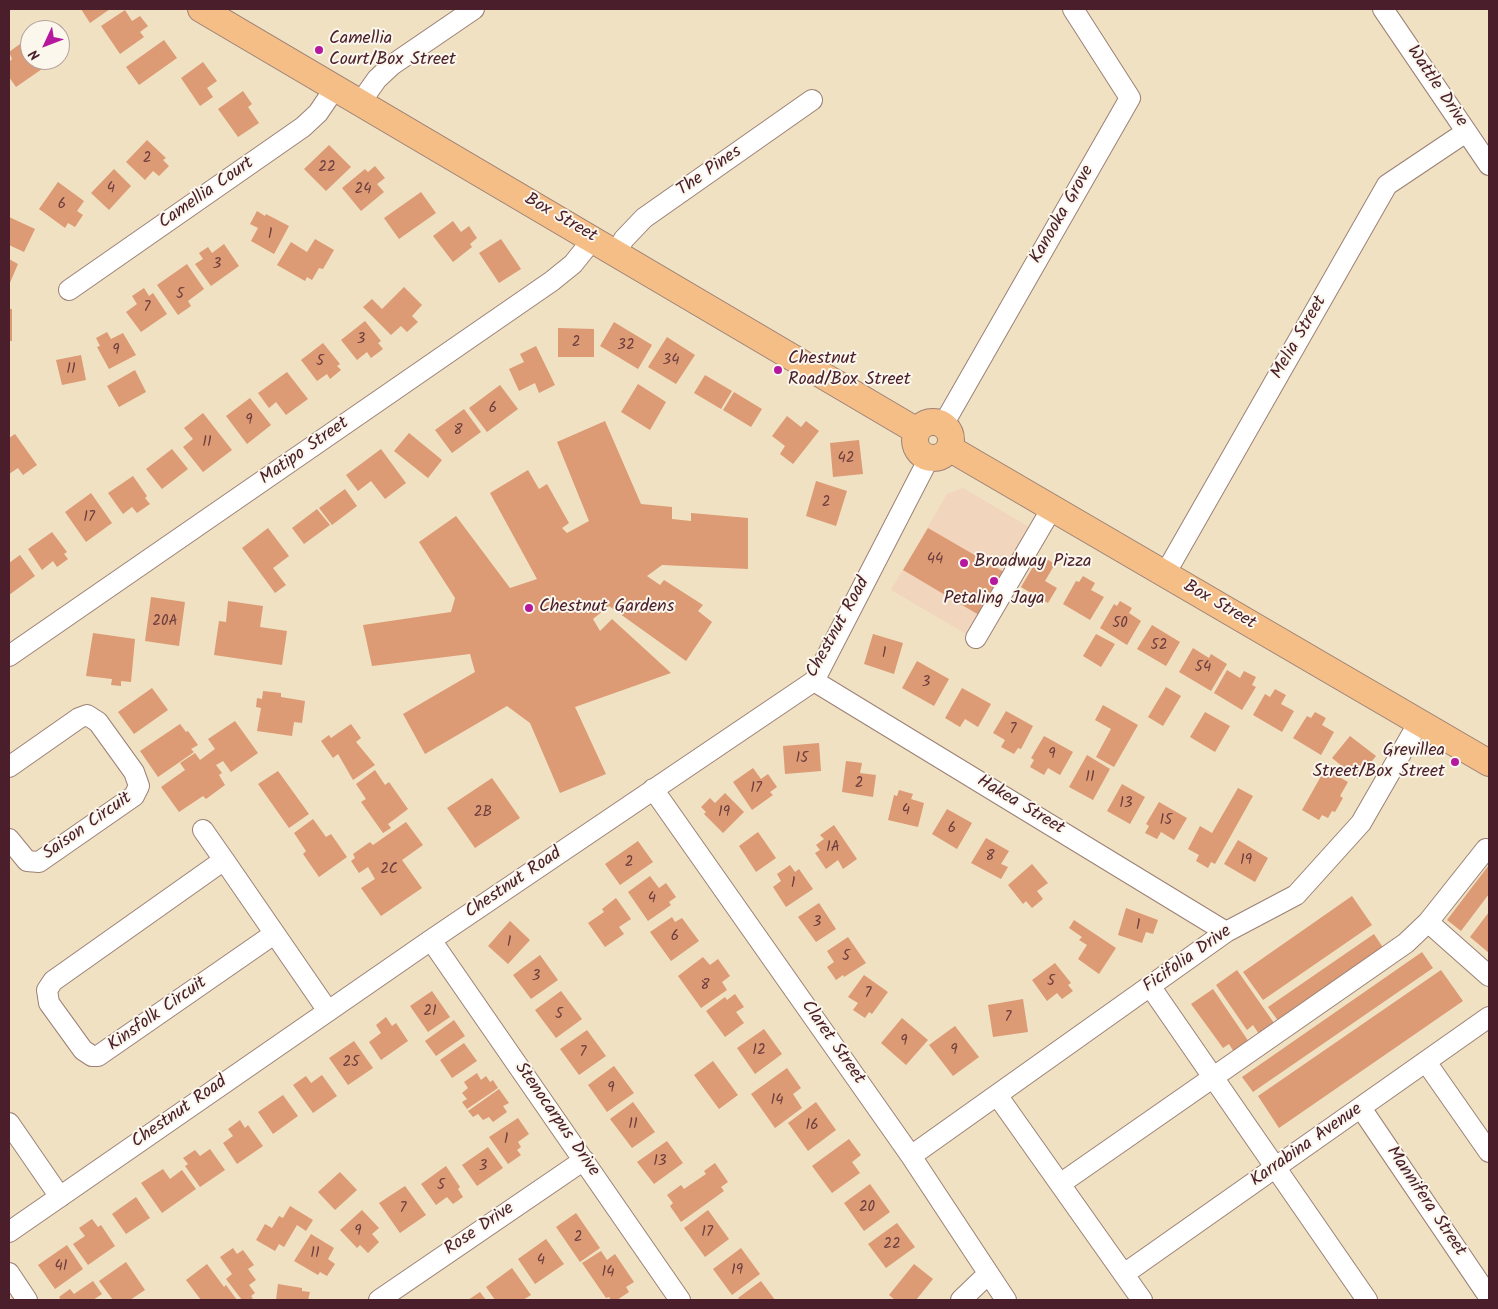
<!DOCTYPE html>
<style>
body{margin:0}
#map{position:relative;width:1498px;height:1309px;overflow:hidden;background:#efe1c2;font-family:Kalam,sans-serif}
canvas{display:block}
.frame{position:absolute;inset:0;border:10px solid #4a1f2b;pointer-events:none}
.north{position:absolute;left:20px;top:20px;width:50px;height:50px;box-sizing:border-box;background:#fbf7ec;border:1px solid #b4a19f;border-radius:50%;rotate:227deg;font-size:14px;font-weight:700;line-height:20px;text-align:center;color:#4a1f2b}
.north::after{content:'';display:block;margin:auto;width:18px;height:22px;background:#b5179e;clip-path:polygon(50% 0,100% 100%,50% 72%,0 100%)}
</style>
<div id="map">
<canvas width="1498" height="1309"></canvas>
<div class="frame"></div>
<div class="north">N</div>
</div>
<script>
const ctx = document.querySelector('canvas').getContext('2d');
ctx.lineJoin = 'round';
function paint(path, color) {
  ctx.fillStyle = color;
  ctx.fill(path, 'evenodd');
}
function poly(rows) {
  const path = new Path2D();
  for (const r of rows) {
    if (r.length === 3) {
      path.moveTo(r[0] + r[2], r[1]);
      path.arc(r[0], r[1], r[2], 0, 2 * Math.PI);
      continue;
    }
    path.moveTo(r[0], r[1]);
    for (let i = 2; i < r.length; i += 2) path.lineTo(r[i], r[i + 1]);
  }
  return path;
}
function strokePath(path, color, width, dash) {
  ctx.strokeStyle = color;
  ctx.lineWidth = width;
  ctx.lineCap = dash ? 'butt' : 'round';
  ctx.setLineDash(dash || []);
  ctx.stroke(path);
}
function write(font, color, halo, rows, align = 'center') {
  ctx.font = font + ' Kalam,sans-serif';
  ctx.lineWidth = 4;
  ctx.setLineDash([]);
  ctx.textBaseline = 'middle';
  ctx.strokeStyle = halo;
  ctx.fillStyle = color;
  for (const [text, x, y, turn = 0] of rows) {
    ctx.save();
    ctx.translate(x, y);
    ctx.rotate((+turn || 0) * Math.PI / 180);
    ctx.textAlign = isNaN(turn) ? turn : align;
    if (halo) ctx.strokeText(text, 0, 0);
    ctx.fillText(text, 0, 0);
    ctx.restore();
  }
}
paint(poly([
 [963,488,1046,537,983,644,891,590,947,494]
]), '#f1d5bd');
paint(poly([
 [81,9,110,9,90,23],
 [125,10,132,21,140,16,148,26,140,32,144,37,120,54,101,26],
 [164,40,177,58,139,85,126,67],
 [20,44,24,51,28,48,30,60,36,60,42,69,16,87,9,77,9,62,12,59,9,52],
 [203,62,217,81,207,88,213,97,200,106,181,78],
 [243,91,252,104,248,107,259,123,238,137,218,109],
 [147,140,166,158,163,160,169,166,159,176,153,171,145,180,126,162],
 [329,145,351,167,326,191,304,169],
 [375,166,385,178,377,184,384,192,361,211,342,188,365,169,368,172],
 [114,169,131,186,109,210,91,193],
 [58,182,84,201,77,211,83,215,75,227,68,223,65,228,39,209],
 [421,192,436,213,399,239,384,218],
 [257,211,265,216,266,214,289,226,274,254,251,241,258,228,250,224],
 [9,217,35,229,24,252,9,245],
 [453,221,461,232,469,226,477,238,470,244,472,247,453,262,433,236],
 [315,239,334,250,323,269,319,268,312,280,307,277,305,281,277,265,291,242,307,252],
 [501,239,521,269,499,283,479,253],
 [224,244,239,266,211,286,195,264,203,259,199,253,208,247,212,253],
 [9,259,18,264,9,285],
 [187,264,204,289,188,301,191,306,178,315,157,285],
 [404,287,422,305,412,316,418,322,407,332,401,326,391,335,363,307,372,299,382,309],
 [144,288,149,296,153,293,167,314,141,332,126,312,137,304,132,296],
 [9,309,12,309,12,341,9,341],
 [365,321,381,341,378,343,383,349,371,358,367,352,357,360,341,340],
 [614,322,652,345,638,369,600,346],
 [558,328,594,329,594,357,558,357],
 [107,332,111,339,123,333,136,355,109,369,97,347,100,346,96,338],
 [667,337,695,355,676,384,648,367],
 [323,343,340,364,337,366,341,370,330,379,327,374,317,381,301,360],
 [536,346,555,385,539,393,535,383,519,391,509,369,524,362,520,354],
 [81,355,86,380,62,385,56,360],
 [135,370,146,392,119,407,107,386],
 [287,372,308,399,286,415,276,402,269,408,258,393],
 [705,375,732,391,721,409,694,393],
 [638,384,666,402,650,430,621,412],
 [500,385,518,409,487,432,469,408],
 [734,392,762,409,751,427,723,410],
 [250,398,271,425,247,444,226,416],
 [464,409,481,432,452,453,435,430],
 [203,413,232,450,203,472,183,447,193,439,184,428],
 [787,416,801,427,806,421,819,431,793,464,780,454,785,446,772,436],
 [605,421,641,504,672,507,672,519,691,521,691,513,748,518,748,569,662,565,647,576,660,585,664,580,703,605,698,611,712,622,686,661,609,606,593,619,600,631,612,619,671,673,575,707,606,774,560,793,530,723,507,706,425,754,403,714,475,672,470,654,372,666,363,625,451,612,455,598,419,542,456,516,510,588,537,579,490,493,528,470,539,489,547,484,569,523,562,528,567,533,589,521,557,442],
 [409,433,442,460,428,478,394,451],
 [15,434,37,465,23,475,18,468,9,474,9,438],
 [859,440,863,474,833,477,830,443],
 [172,449,188,469,162,489,146,469],
 [381,449,406,483,385,499,371,481,358,491,346,475],
 [133,476,147,496,145,498,150,504,137,513,132,507,123,514,108,493],
 [816,481,847,491,836,526,806,516],
 [345,489,357,506,332,525,319,508],
 [91,493,112,523,86,542,65,512],
 [317,509,330,525,304,544,292,528],
 [268,528,289,556,273,568,286,585,275,593,242,548],
 [928,528,1004,572,979,615,903,570],
 [52,532,67,552,64,554,68,559,57,567,53,561,42,570,28,549],
 [20,555,35,576,9,595,9,563],
 [1040,555,1055,564,1045,581,1057,588,1048,603,1021,587],
 [1083,576,1095,583,1091,590,1104,597,1090,620,1063,604,1076,581,1079,582],
 [151,597,185,602,179,646,145,641],
 [228,601,263,606,260,627,287,631,282,665,214,655,219,621,226,622],
 [1120,601,1132,608,1129,613,1141,621,1127,645,1100,628,1114,604,1117,606],
 [1152,625,1180,642,1166,666,1137,649],
 [93,633,135,639,131,682,121,681,121,686,111,685,112,679,86,676],
 [873,634,903,643,894,674,864,664],
 [1096,634,1115,644,1101,667,1083,656],
 [1193,648,1209,658,1211,654,1227,664,1211,691,1179,672],
 [917,661,949,679,934,706,902,688],
 [1227,670,1240,678,1244,671,1256,677,1252,685,1256,687,1242,710,1214,693],
 [1166,687,1181,696,1163,726,1148,717],
 [152,688,168,710,134,734,118,712],
 [962,688,991,704,978,727,965,719,960,727,945,718],
 [1275,689,1286,695,1281,704,1294,711,1282,732,1253,715,1265,694,1270,697],
 [263,691,281,693,281,697,305,701,302,723,294,722,292,736,257,731,261,708,256,707,257,698,262,699],
 [1103,705,1138,725,1114,767,1096,757,1111,729,1095,720],
 [1006,711,1033,726,1021,749,1018,748,1014,754,1001,747,1005,740,993,733],
 [1205,712,1230,726,1215,752,1190,737],
 [1315,712,1326,718,1322,725,1334,732,1321,755,1293,738,1307,716,1311,718],
 [235,721,258,753,231,772,223,761,216,765,222,773,219,775,225,785,206,799,203,796,179,812,161,787,185,770,180,763,195,753,200,760,215,749,208,739],
 [180,724,186,732,188,731,198,745,191,749,194,752,158,777,140,751],
 [351,724,361,738,356,742,375,765,353,780,338,754,333,758,321,741,329,735,331,738],
 [1044,736,1073,752,1060,775,1048,768,1044,775,1030,767,1034,760,1031,758],
 [1350,736,1376,756,1358,779,1332,758],
 [819,743,821,771,785,774,783,746],
 [1087,755,1110,769,1093,800,1069,787],
 [846,761,862,763,860,773,876,775,873,797,842,792],
 [753,768,761,779,768,774,777,787,770,792,773,795,752,810,733,782],
 [1325,769,1348,782,1340,796,1343,798,1335,812,1332,811,1328,818,1322,815,1319,820,1302,810],
 [375,770,385,785,389,782,408,809,388,824,391,828,383,833,361,802,366,799,356,784],
 [278,771,309,814,289,828,258,784],
 [492,778,520,818,475,848,447,808],
 [1122,784,1145,797,1130,824,1107,811],
 [1238,788,1253,796,1215,864,1211,862,1208,868,1196,861,1199,855,1188,849,1200,826,1212,833],
 [899,790,913,794,911,799,924,803,918,827,888,820,894,795,897,796],
 [725,793,744,812,723,833,704,814,706,812,701,807,710,798,715,803],
 [1159,802,1187,818,1174,840,1161,832,1157,839,1145,833,1149,826,1146,824],
 [947,809,972,823,957,849,932,834],
 [313,819,326,837,331,834,347,857,319,877,303,854,306,851,294,833],
 [406,822,423,845,402,860,422,888,381,916,361,888,375,879,368,867,359,873,351,861,355,858,353,854,370,842,373,845],
 [834,825,857,859,843,869,838,860,826,869,815,853,820,850,816,845,824,839,820,835],
 [758,832,776,858,756,872,739,846],
 [986,838,1009,851,1001,864,1008,867,1001,879,971,863],
 [1238,840,1268,858,1255,882,1224,864],
 [638,841,653,862,620,885,605,864],
 [1032,864,1048,883,1037,891,1043,899,1032,908,1026,901,1023,904,1008,885],
 [790,865,795,872,799,869,813,889,786,907,773,887,781,881,777,874],
 [1489,865,1489,894,1461,931,1447,920],
 [650,876,659,888,666,883,676,897,669,902,671,905,648,921,628,892],
 [1352,896,1372,925,1263,1000,1243,972],
 [616,898,631,919,619,927,624,934,605,947,588,923,604,912,602,909],
 [819,903,836,929,816,942,798,917],
 [1126,908,1158,920,1153,934,1146,932,1142,943,1118,935],
 [1489,912,1489,953,1470,937],
 [672,917,675,922,682,918,699,941,671,961,650,932],
 [1074,920,1116,948,1099,974,1078,959,1087,945,1079,940,1082,937,1069,928],
 [510,921,530,940,508,964,488,946],
 [1374,934,1384,949,1279,1022,1268,1007],
 [848,937,866,963,844,977,843,975,836,980,827,967,834,962,827,951],
 [1422,952,1433,968,1253,1092,1242,1077],
 [540,955,558,980,531,999,513,975],
 [703,957,710,965,718,959,730,976,722,982,727,990,701,1008,678,976],
 [1055,963,1071,983,1068,985,1073,991,1062,999,1057,993,1047,1001,1032,980],
 [1237,970,1274,1023,1259,1034,1253,1025,1247,1030,1216,985],
 [1441,970,1463,1001,1279,1128,1258,1096],
 [864,975,888,992,872,1014,869,1012,865,1018,853,1010,858,1003,848,997],
 [1213,989,1249,1042,1234,1052,1229,1044,1223,1048,1191,1004],
 [432,991,450,1017,428,1032,410,1006],
 [561,991,582,1019,556,1038,535,1010],
 [735,994,744,1007,736,1012,744,1023,725,1037,706,1011,725,997,727,1000],
 [1023,999,1028,1032,993,1037,988,1005],
 [386,1017,392,1026,396,1023,408,1041,381,1060,369,1042,381,1033,376,1025],
 [902,1018,928,1040,906,1065,881,1043],
 [454,1020,465,1036,436,1056,425,1041],
 [955,1026,979,1057,953,1076,929,1045],
 [764,1029,782,1054,755,1074,737,1048],
 [587,1030,606,1056,579,1075,560,1049],
 [354,1041,373,1068,348,1085,329,1058],
 [464,1043,477,1061,452,1078,440,1060],
 [713,1061,738,1095,719,1109,694,1075],
 [614,1066,634,1093,607,1112,588,1085],
 [787,1068,801,1088,793,1094,802,1108,775,1128,751,1094],
 [477,1073,481,1080,486,1076,490,1082,493,1080,498,1088,467,1109,462,1102,467,1099,462,1093,468,1088,464,1082],
 [322,1075,337,1096,313,1113,293,1085,306,1076,311,1083],
 [499,1089,509,1103,503,1106,507,1112,493,1122,489,1117,483,1120,478,1114,473,1117,468,1111],
 [283,1095,298,1116,273,1134,258,1112],
 [633,1102,655,1132,632,1148,610,1119],
 [816,1102,836,1130,808,1151,788,1123],
 [518,1118,529,1134,518,1142,521,1147,517,1150,521,1155,508,1164,489,1137],
 [240,1120,245,1128,248,1125,263,1146,237,1164,223,1143,233,1136,228,1129],
 [849,1139,861,1155,852,1162,860,1173,832,1193,812,1166],
 [667,1141,683,1163,654,1184,637,1162],
 [488,1147,503,1168,477,1186,462,1165],
 [210,1149,225,1170,200,1187,185,1166,188,1164,183,1158,195,1150,200,1156],
 [715,1163,728,1182,721,1187,724,1191,681,1222,670,1206,673,1203,667,1195,681,1185,684,1189,706,1174,704,1171],
 [446,1166,460,1187,458,1189,463,1197,453,1204,447,1197,436,1205,421,1184],
 [163,1169,170,1179,182,1170,196,1189,162,1213,141,1183],
 [340,1172,357,1190,335,1210,318,1192],
 [870,1184,890,1212,864,1231,844,1203],
 [405,1186,426,1215,400,1233,379,1203],
 [136,1197,150,1218,126,1234,112,1214],
 [290,1206,313,1220,306,1231,297,1225,284,1247,279,1244,275,1251,256,1240,265,1224,272,1228,279,1216,283,1218],
 [362,1210,379,1228,372,1234,379,1242,368,1253,360,1245,357,1248,340,1230],
 [708,1210,729,1239,705,1257,684,1228],
 [576,1213,600,1248,580,1262,556,1227],
 [92,1219,98,1227,101,1225,115,1246,88,1265,73,1244,85,1236,79,1228],
 [897,1223,915,1247,886,1268,868,1244],
 [311,1234,334,1248,328,1259,335,1264,327,1276,320,1272,318,1275,294,1261],
 [546,1239,564,1264,535,1284,518,1259],
 [67,1245,83,1269,55,1289,38,1265],
 [233,1248,237,1254,243,1250,254,1265,248,1269,256,1280,249,1285,255,1293,251,1296,253,1298,250,1300,242,1300,226,1279,232,1274,220,1257],
 [741,1248,760,1274,732,1295,713,1269],
 [601,1251,607,1260,615,1254,634,1282,626,1287,629,1292,617,1300,611,1300,609,1297,606,1298,582,1263],
 [126,1262,145,1290,130,1300,113,1300,99,1281],
 [207,1264,224,1287,226,1285,237,1300,201,1300,186,1280],
 [914,1264,933,1279,916,1300,895,1300,889,1295],
 [512,1268,531,1295,523,1300,495,1300,486,1287],
 [93,1281,102,1294,93,1300,61,1300,59,1297,70,1289,74,1294],
 [761,1281,775,1300,740,1300,738,1298],
 [278,1284,302,1288,302,1291,310,1292,308,1300,276,1300],
 [480,1292,486,1300,468,1300]
]), '#dc9a75');
const minor = poly([
 [1383,9,1489,165],
 [360,103,377,79,392,65,474,9],
 [616,252,624,239,644,218,812,100],
 [69,290,303,127,318,113,335,88],
 [943,425,1130,98,1073,9],
 [1165,574,1387,185,1466,132],
 [976,638,1052,508],
 [9,656,552,281,573,264,593,239],
 [814,681,1226,932],
 [9,767,79,718,87,715,98,722,134,772,139,786,134,796,39,862,27,861,9,839],
 [653,789,911,1156,1006,1300],
 [203,830,224,860],
 [1428,922,1489,976],
 [274,934,98,1056,92,1056,83,1050,49,1003,47,990,53,981,224,860,328,1011],
 [431,940,680,1300],
 [1150,986,1367,1300],
 [1426,1062,1489,1152],
 [997,1095,1142,1300],
 [1361,1108,1489,1297],
 [9,1123,60,1197],
 [911,1156,1226,932,1296,895,1361,823,1419,722],
 [1060,1184,1406,943,1428,922,1486,849],
 [9,1232,431,940,814,681,929,458],
 [9,1273,27,1300],
 [1124,1274,1489,1017],
 [379,1300,584,1160],
 [961,1300,988,1274]
]);
const major = poly([
 [201,9,917,431],
 [933,440,18],
 [949,448,1489,763]
]);
strokePath(minor, '#9c8076', 22);
strokePath(major, '#9c8076', 28);
strokePath(minor, '#fff', 20);
strokePath(major, '#f6be87', 26);
for (const [x, y, r, color] of [
 [319,50,5,"#b5179e"],
 [778,370,5,"#b5179e"],
 [964,563,5,"#b5179e"],
 [994,581,5,"#b5179e"],
 [529,608,5,"#b5179e"],
 [1455,762,5,"#b5179e"]
]) {
  const dot = new Path2D();
  dot.arc(x, y, r, 0, 2 * Math.PI);
  ctx.fillStyle = color;
  ctx.fill(dot);
  strokePath(dot, '#fbf7ec', 2);
}
write('15px', '#6e3e3e', null, [
 ["2",147,159],
 ["22",327,168],
 ["4",111,189],
 ["24",363,190],
 ["6",62,205],
 ["1",270,235],
 ["3",217,265],
 ["5",180,295],
 ["7",147,308],
 ["3",361,340],
 ["2",576,343],
 ["32",626,346],
 ["9",116,351],
 ["34",671,361],
 ["5",320,362],
 ["11",71,370],
 ["6",493,409],
 ["9",249,421],
 ["8",458,431],
 ["11",207,443],
 ["42",846,459],
 ["2",826,503],
 ["17",89,518],
 ["44",935,560],
 ["20A",165,622],
 ["50",1120,624],
 ["52",1159,646],
 ["1",884,654],
 ["54",1203,668],
 ["3",926,683],
 ["7",1013,730],
 ["9",1052,755],
 ["15",802,759],
 ["11",1090,778],
 ["2",859,784],
 ["17",756,789],
 ["13",1126,804],
 ["4",906,811],
 ["2B",483,813],
 ["19",724,813],
 ["15",1166,821],
 ["6",952,829],
 ["1A",833,848],
 ["8",990,857],
 ["19",1246,861],
 ["2",629,863],
 ["2C",389,870],
 ["1",793,884],
 ["4",652,899],
 ["3",817,923],
 ["1",1138,926],
 ["6",675,937],
 ["1",509,943],
 ["5",846,957],
 ["3",536,977],
 ["5",1051,982],
 ["8",705,986],
 ["7",868,994],
 ["21",430,1012],
 ["5",559,1015],
 ["7",1008,1018],
 ["9",904,1042],
 ["12",759,1051],
 ["9",954,1051],
 ["7",583,1053],
 ["25",351,1063],
 ["9",611,1089],
 ["14",777,1101],
 ["11",633,1125],
 ["16",812,1126],
 ["1",506,1140],
 ["13",660,1162],
 ["3",483,1167],
 ["5",441,1186],
 ["20",867,1208],
 ["7",403,1209],
 ["9",358,1232],
 ["17",707,1233],
 ["2",578,1238],
 ["22",892,1245],
 ["11",315,1254],
 ["4",541,1261],
 ["41",61,1267],
 ["19",737,1271],
 ["14",608,1273]
]);
write('18px', '#4a1f2b', '#fbf7ec', [
 ["Camellia",329,40],
 ["Court/Box Street",329,61],
 ["Chestnut",788,360],
 ["Road/Box Street",788,381],
 ["Broadway Pizza",974,563],
 ["Petaling Jaya",994,600,"center"],
 ["Chestnut Gardens",539,608],
 ["Grevillea",1445,752,"right"],
 ["Street/Box Street",1445,773,"right"]
], 'left');
write('18px', '#4a1f2b', '#fbf7ec', [
 ["Wattle Drive",1436,87,56],
 ["The Pines",710,172,-35],
 ["Camellia Court",207,194,-35],
 ["Kanooka Grove",1063,215,-60],
 ["Box Street",560,219,30],
 ["Melia Street",1300,338,-60],
 ["Matipo Street",305,452,-35],
 ["Box Street",1219,606,30],
 ["Chestnut Road",839,628,-61],
 ["Hakea Street",1020,806,31],
 ["Saison Circuit",88,827,-35],
 ["Chestnut Road",514,884,-34],
 ["Ficifolia Drive",1188,960,-35],
 ["Kinsfolk Circuit",158,1015,-35],
 ["Claret Street",832,1043,55],
 ["Chestnut Road",180,1113,-35],
 ["Stenocarpus Drive",556,1120,55],
 ["Karrabina Avenue",1307,1146,-35],
 ["Mannifera Street",1425,1202,56],
 ["Rose Drive",480,1230,-34]
]);
</script>
